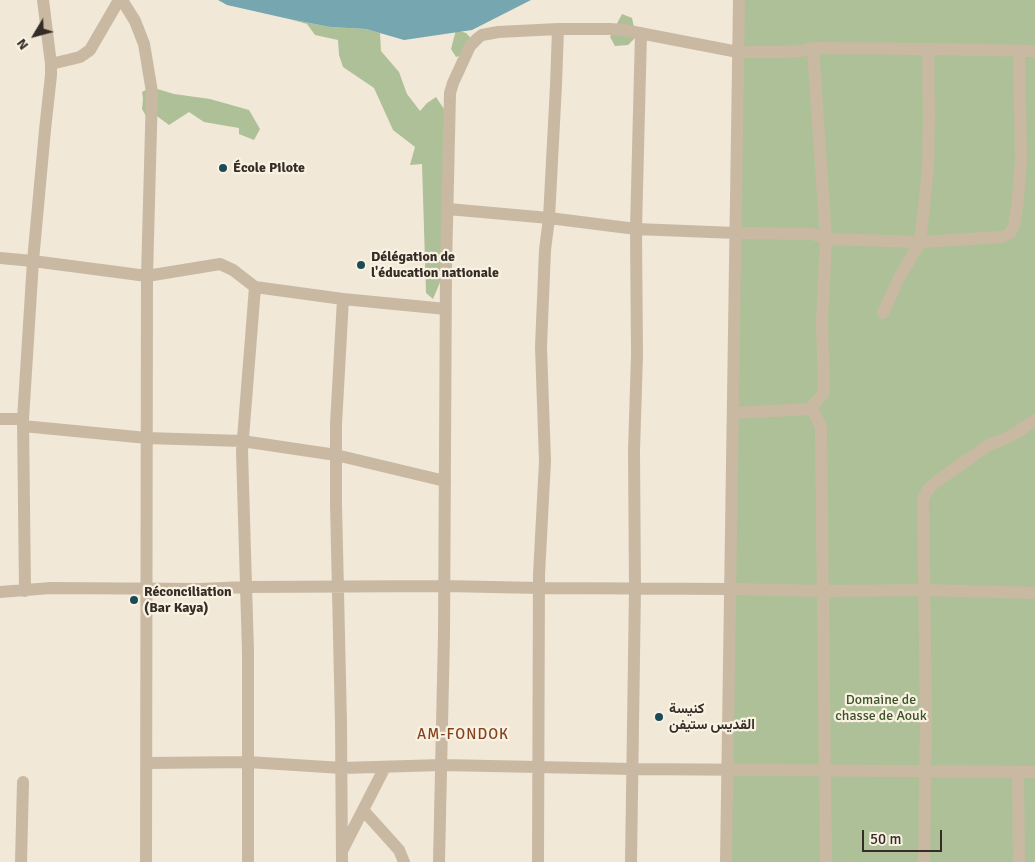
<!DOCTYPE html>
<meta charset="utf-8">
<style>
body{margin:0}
#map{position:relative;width:1035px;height:862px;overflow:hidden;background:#f1e8d7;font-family:Signika,sans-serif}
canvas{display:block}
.north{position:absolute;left:10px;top:10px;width:50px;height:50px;-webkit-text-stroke:4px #f9f2e3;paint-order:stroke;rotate:233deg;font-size:14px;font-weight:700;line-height:20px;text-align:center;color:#342c25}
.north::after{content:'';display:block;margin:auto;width:18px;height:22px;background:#342c25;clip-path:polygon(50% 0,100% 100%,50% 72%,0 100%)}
.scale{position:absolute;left:862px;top:830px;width:80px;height:22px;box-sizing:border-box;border:2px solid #342c25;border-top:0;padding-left:6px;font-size:15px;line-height:18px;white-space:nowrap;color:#342c25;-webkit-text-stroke:4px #f9f2e3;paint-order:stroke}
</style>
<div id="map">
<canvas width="1035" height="862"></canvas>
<div class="north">N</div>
<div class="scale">50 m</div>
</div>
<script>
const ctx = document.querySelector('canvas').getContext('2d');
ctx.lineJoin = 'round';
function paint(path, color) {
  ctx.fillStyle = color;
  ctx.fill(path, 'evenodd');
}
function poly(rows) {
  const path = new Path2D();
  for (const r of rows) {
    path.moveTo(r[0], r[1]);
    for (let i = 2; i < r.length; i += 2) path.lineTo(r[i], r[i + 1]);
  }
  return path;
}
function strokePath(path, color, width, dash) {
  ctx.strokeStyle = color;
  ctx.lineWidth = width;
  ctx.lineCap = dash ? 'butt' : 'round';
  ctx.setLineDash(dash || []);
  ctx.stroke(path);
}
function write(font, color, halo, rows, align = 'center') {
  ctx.font = font + ' Signika,Vazirmatn,sans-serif';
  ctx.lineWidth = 4.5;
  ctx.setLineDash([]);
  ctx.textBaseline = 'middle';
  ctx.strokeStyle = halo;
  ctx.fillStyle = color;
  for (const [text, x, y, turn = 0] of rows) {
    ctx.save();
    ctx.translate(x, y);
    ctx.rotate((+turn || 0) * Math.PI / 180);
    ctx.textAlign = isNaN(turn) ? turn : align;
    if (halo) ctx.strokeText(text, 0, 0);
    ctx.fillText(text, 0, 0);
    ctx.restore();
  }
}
paint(poly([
 [739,0,1035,0,1035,862,726,862],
 [622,14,632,18,636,37,628,45,615,46,610,37],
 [289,19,330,27,366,29,380,33,381,51,399,72,407,94,420,111,427,103,436,97,444,109,446,268,433,299,426,293,422,164,410,165,415,147,393,130,374,88,343,67,339,55,338,40,315,35,307,24],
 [456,30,466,33,470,37,467,53,456,57,451,49],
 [151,87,174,94,210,99,249,110,260,129,254,140,239,134,239,128,204,122,189,112,169,125,157,116,146,116,142,109,143,99,142,92]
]), '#aec097');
paint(poly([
 [218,0,531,0,472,30,404,40,366,29,330,27,289,19,227,5]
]), '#76a6af');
strokePath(poly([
 [122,0,135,21,144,44,152,92,147,276,146,862],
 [813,48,826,239,822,322,824,393,813,405,812,409,821,427,821,436,826,862],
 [51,64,80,57,90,50,119,0],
 [448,209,549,218,636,229,736,233,813,234,826,239,920,242,1002,237,1010,233,1014,226,1018,200,1021,159,1019,51],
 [0,258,33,261,147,276,220,264,233,270,255,287,343,299,446,309],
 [883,313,898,280,920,242,928,168,929,117,928,49],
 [733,413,812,409],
 [0,419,23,419],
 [23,426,147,438,242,441,336,455,445,481],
 [25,591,23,419,33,261,45,130,51,75,51,64,43,0],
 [0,592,51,588,200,589,246,587,445,586,539,588,730,589,823,591,924,590,1035,593],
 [147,763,248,762,342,768,442,765,632,769,1035,772],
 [1018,772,1019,862],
 [363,810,399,850,404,862],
 [343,849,385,767],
 [21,862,23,782],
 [248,862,248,652,242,451,255,287],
 [342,862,341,723,336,504,336,424,343,299],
 [439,862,444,634,446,268,450,93,453,83,470,46,478,38,482,35,498,32,558,29,610,29,624,30,738,52,780,52,801,51,813,48,928,49,1035,51],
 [538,862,539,575,545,461,541,347,545,250,549,218,556,85,558,29],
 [631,862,635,589,634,451,637,355,636,229,641,33],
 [924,862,926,719,923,499,927,491,936,482,990,444,1002,440,1016,433,1035,420]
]), '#c9b9a3', 12);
strokePath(poly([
 [726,862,739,0]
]), '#c9b9a3', 12);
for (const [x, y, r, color] of [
 [223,168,5,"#1a4b56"],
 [361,265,5,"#1a4b56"],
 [134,600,5,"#1a4b56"],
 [659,717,5,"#1a4b56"]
]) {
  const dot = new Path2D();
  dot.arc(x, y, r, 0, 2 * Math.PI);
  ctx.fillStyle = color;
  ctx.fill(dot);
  strokePath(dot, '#f9f2e3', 2);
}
write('bold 14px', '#342c25', '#f9f2e3', [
 ["École Pilote",233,168],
 ["Délégation de",371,257],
 ["l'éducation nationale",371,273],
 ["Réconciliation",144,592],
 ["(Bar Kaya)",144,608],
 ["كنيسة",669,709],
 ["القديس ستيفن",669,725]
], 'left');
write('14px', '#3e5329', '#f9f2e3', [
 ["Domaine de",881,700],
 ["chasse de Aouk",881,716]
]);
ctx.letterSpacing = '1px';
write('15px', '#85421d', '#f9f2e3', [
 ["AM-FONDOK",463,735]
]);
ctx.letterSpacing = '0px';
</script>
